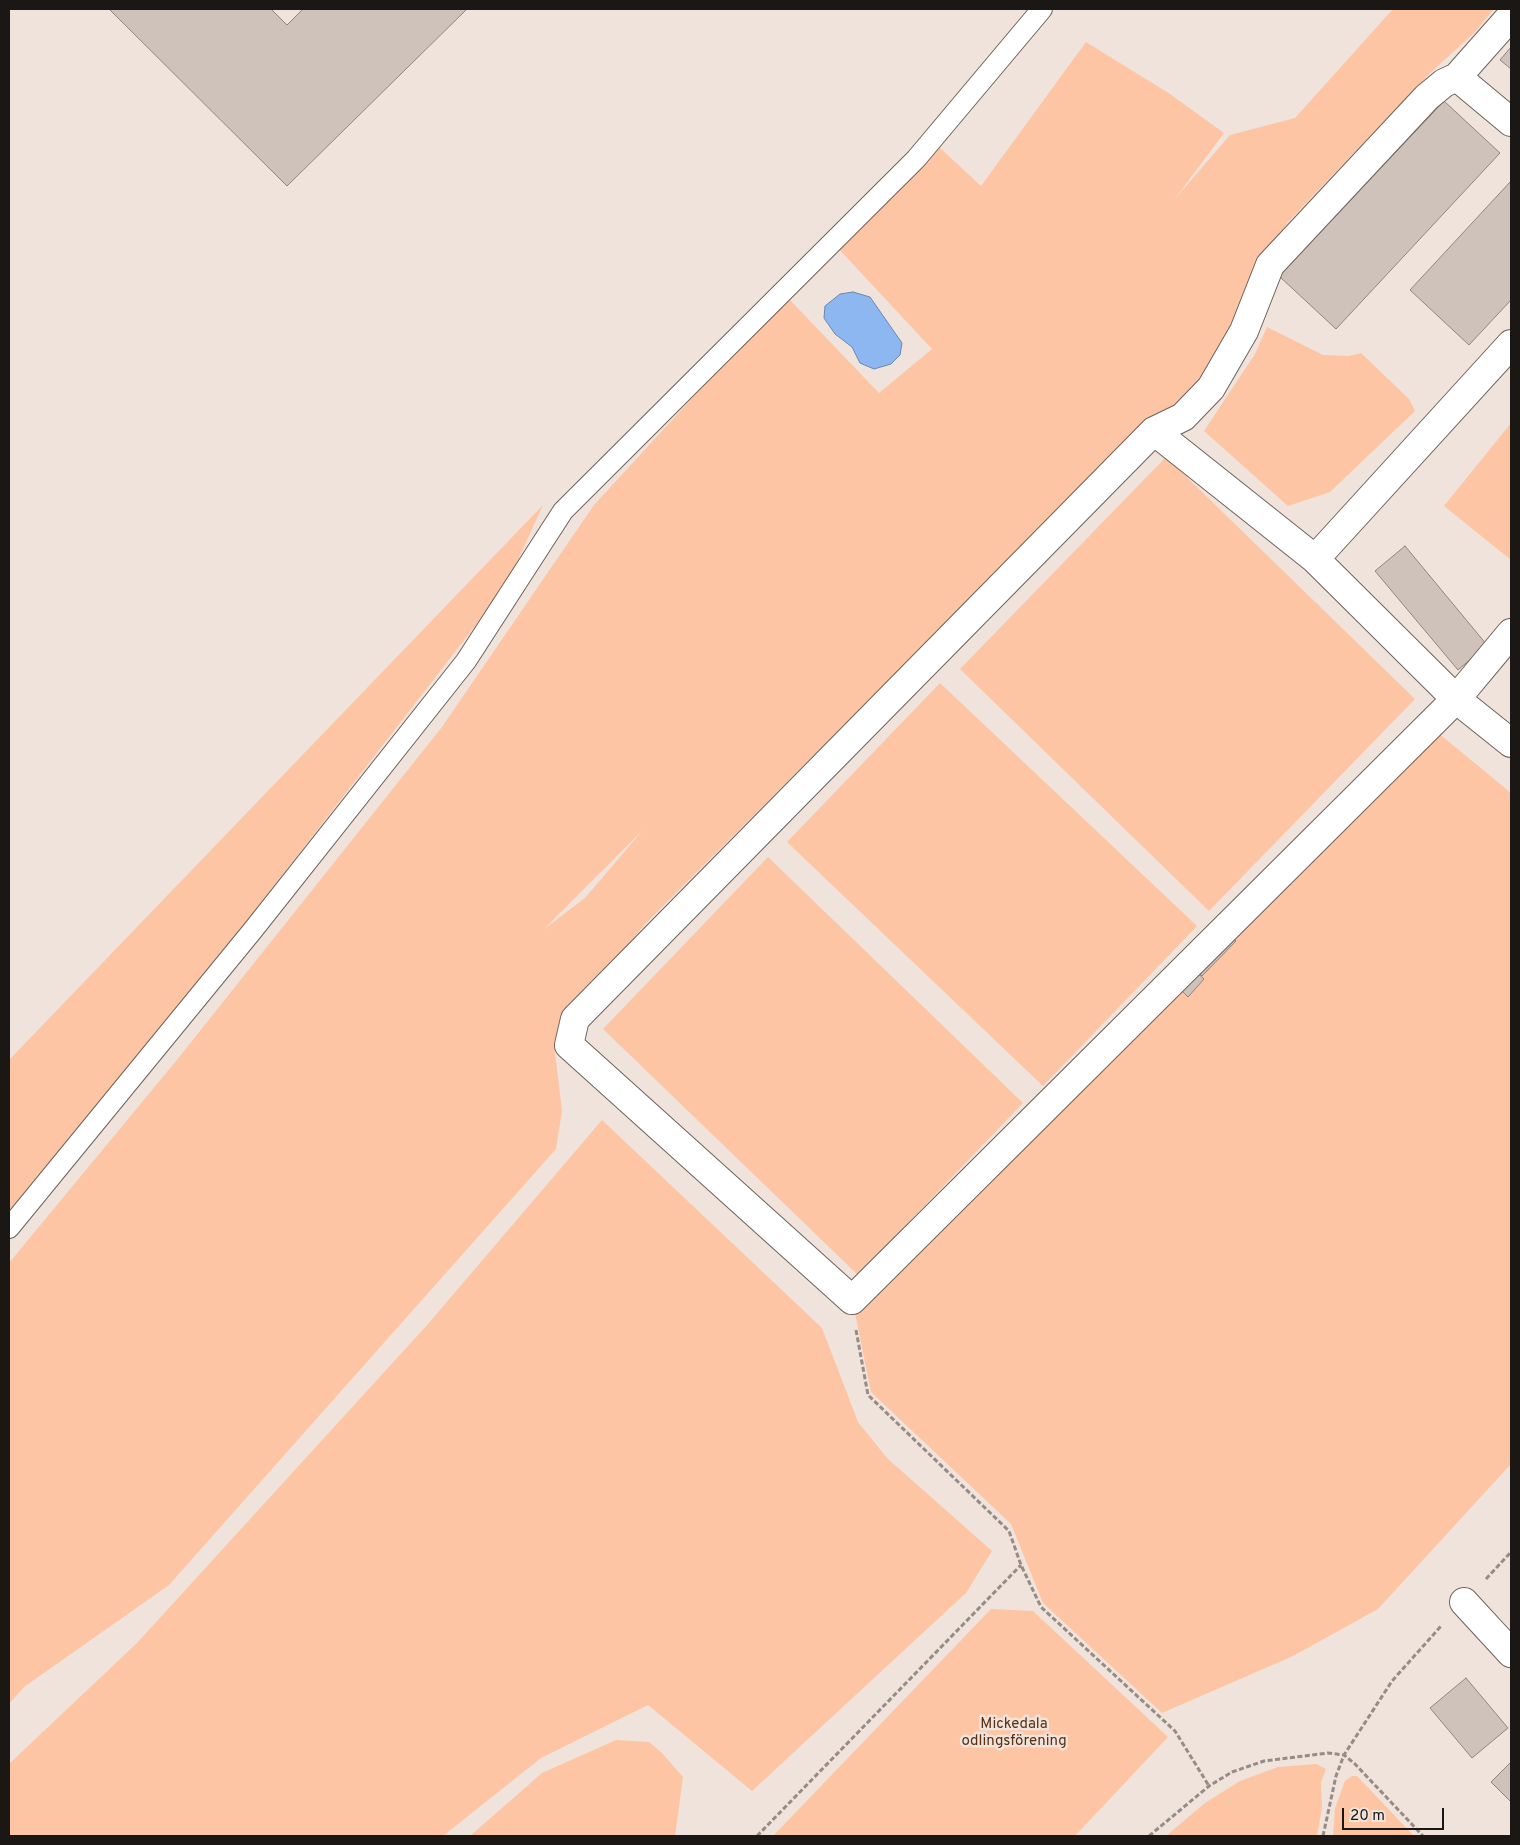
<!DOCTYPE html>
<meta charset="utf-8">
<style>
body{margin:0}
#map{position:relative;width:1520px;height:1845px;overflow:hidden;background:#f0e3db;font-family:Overpass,sans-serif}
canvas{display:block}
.frame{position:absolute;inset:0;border:10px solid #1b1714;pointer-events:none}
.scale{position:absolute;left:1342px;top:1808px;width:102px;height:22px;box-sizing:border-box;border:2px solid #1b1714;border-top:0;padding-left:6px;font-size:15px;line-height:18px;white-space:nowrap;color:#1b1714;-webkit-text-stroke:4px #f0e3db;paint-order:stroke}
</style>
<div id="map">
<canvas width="1520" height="1845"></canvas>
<div class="frame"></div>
<div class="scale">20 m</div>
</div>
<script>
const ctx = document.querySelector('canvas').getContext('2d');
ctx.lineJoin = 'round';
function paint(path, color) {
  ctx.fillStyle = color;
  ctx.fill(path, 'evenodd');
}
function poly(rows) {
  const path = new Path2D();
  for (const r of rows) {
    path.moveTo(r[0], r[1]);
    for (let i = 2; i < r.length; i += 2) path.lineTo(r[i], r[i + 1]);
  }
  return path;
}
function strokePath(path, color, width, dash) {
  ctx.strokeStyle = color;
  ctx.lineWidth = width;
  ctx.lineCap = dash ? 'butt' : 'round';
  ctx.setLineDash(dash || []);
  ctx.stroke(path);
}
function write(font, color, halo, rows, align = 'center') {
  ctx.font = font + ' Overpass,sans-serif';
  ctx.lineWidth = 5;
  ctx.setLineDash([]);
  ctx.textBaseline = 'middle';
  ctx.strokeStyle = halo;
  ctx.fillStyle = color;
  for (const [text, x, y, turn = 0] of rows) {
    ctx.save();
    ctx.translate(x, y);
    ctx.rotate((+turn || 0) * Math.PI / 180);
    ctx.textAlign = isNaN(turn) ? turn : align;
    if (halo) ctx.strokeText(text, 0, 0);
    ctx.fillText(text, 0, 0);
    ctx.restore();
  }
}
paint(poly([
 [1393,9,1494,9,1474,33,1431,72,1288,222,1257,267,1228,338,1190,394,1162,413,1076,493,646,923,564,1020,555,1052,562,1111,556,1149,169,1585,24,1687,9,1704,9,1263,176,1061,442,727,594,505,786,296,879,393,932,349,836,246,939,147,981,186,1086,42,1170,94,1224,133,1174,200,1230,135,1295,118],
 [643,830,585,898,543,930],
 [1267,327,1323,355,1349,356,1361,353,1409,399,1415,411,1330,492,1288,506,1204,431,1255,354],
 [1511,423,1511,560,1444,506],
 [1166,457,1415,699,1209,911,960,669],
 [543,505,506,586,201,980,9,1211,9,1060],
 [940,683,1197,926,1043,1086,787,842],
 [1431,727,1511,793,1511,1464,1378,1609,1293,1656,1162,1713,1043,1603,1011,1524,871,1392,854,1308],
 [768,857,1023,1103,858,1275,603,1029],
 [602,1120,822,1328,858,1422,887,1458,992,1551,966,1593,752,1791,648,1705,541,1758,443,1836,9,1836,9,1764,137,1643,428,1324],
 [991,1609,1033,1611,1168,1737,1075,1836,773,1836],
 [616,1740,649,1742,662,1753,683,1777,675,1836,470,1836,542,1773],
 [1316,1764,1326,1769,1321,1782,1322,1808,1317,1836,1166,1836,1205,1803,1240,1781,1278,1767],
 [1352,1776,1357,1776,1414,1836,1333,1836,1335,1808,1345,1781]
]), '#fdc5a3');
const water = poly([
 [853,292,870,297,902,343,900,355,891,364,874,369,860,363,852,347,835,334,824,318,825,306,840,294,853,292]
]);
paint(water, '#8db7f0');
strokePath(water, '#6b87ae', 1);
const building = poly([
 [109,9,271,9,287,25,303,9,467,9,287,186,109,9],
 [1511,47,1511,69,1500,60,1511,47],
 [1444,101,1500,153,1336,329,1279,276,1444,101],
 [1511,181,1511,300,1469,345,1410,290,1511,181],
 [1405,546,1487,645,1458,670,1375,571,1405,546],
 [1228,933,1236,941,1202,976,1194,968,1228,933],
 [1193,969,1204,979,1188,997,1177,986,1193,969],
 [1466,1678,1508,1728,1472,1758,1430,1708,1466,1678],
 [1511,1762,1511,1802,1491,1782,1511,1762]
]);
paint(building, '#cfc2bb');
strokePath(building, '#90857d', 1);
const service = poly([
 [9,1228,253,930,466,661,563,511,916,159,1042,9]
]);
const minor = poly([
 [1511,16,1457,77,1511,122],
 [1511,344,1315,559,1456,699,1511,633],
 [1154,431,1183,417,1211,388,1244,331,1270,265,1427,97,1444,83,1457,77],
 [1315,559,1154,431,575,1019,569,1045,852,1300,1456,699,1511,743],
 [1464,1602,1511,1653]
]);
strokePath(service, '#6e625c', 22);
strokePath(minor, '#6e625c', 30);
strokePath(poly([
 [856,1330,868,1395,1009,1531,1021,1565,1041,1607,1175,1731,1209,1786],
 [1486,1579,1511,1552],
 [757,1836,1021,1565],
 [1149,1836,1209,1786,1232,1772,1264,1761,1328,1753,1344,1755,1355,1764,1423,1836],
 [1323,1836,1336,1776,1344,1755,1392,1681,1442,1625]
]), '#958c86', 3, [5, 2.5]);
strokePath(service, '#fff', 20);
strokePath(minor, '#fff', 28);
write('15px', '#592f11', '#f0e3db', [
 ["Mickedala",1014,1725],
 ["odlingsförening",1014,1742]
]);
</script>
